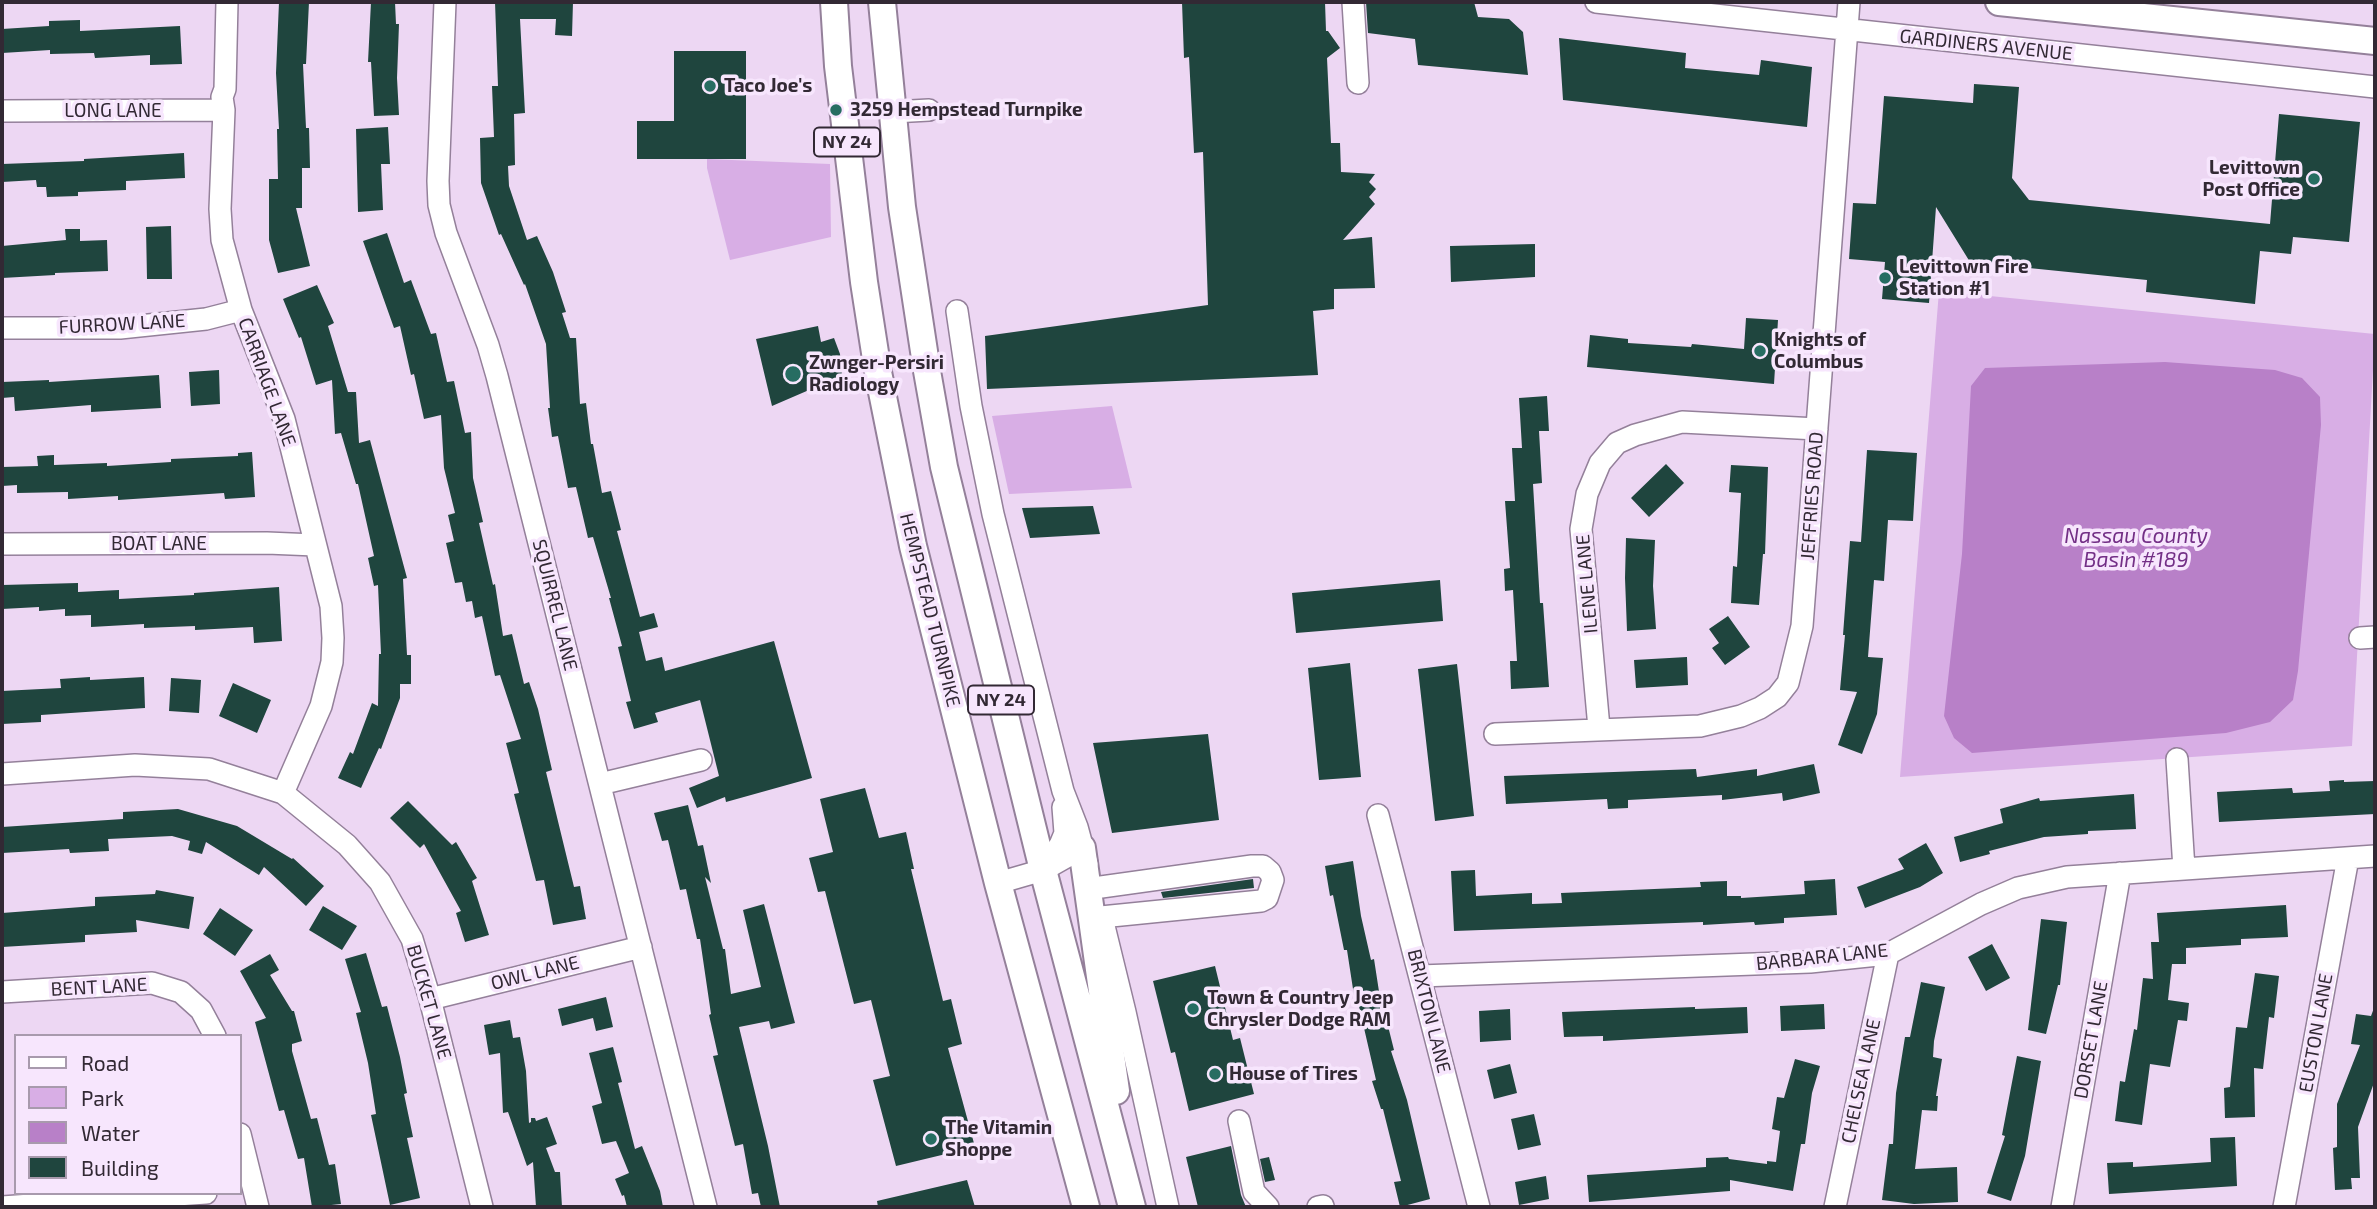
<!DOCTYPE html>
<style>
body{margin:0}
#map{position:relative;width:2377px;height:1209px;overflow:hidden;background:#edd7f3;font-family:"Exo 2",sans-serif}
canvas{display:block}
.frame{position:absolute;inset:0;border:4px solid #322934;pointer-events:none}
.legend{position:absolute;left:14px;top:1034px;width:228px;height:161px;box-sizing:border-box;background:#f7e6fd;border:2px solid #a89aad;margin:0;padding:9px 12px;list-style:none;font-size:21px;color:#322934}
.legend li{display:flex;align-items:center;gap:14px;height:35px}
.legend b{width:35px;border:2px solid #a89aad}
</style>
<div id="map">
<canvas width="2377" height="1209"></canvas>
<div class="frame"></div>
<ul class="legend">
<li><b style="height:9px;background:#fff"></b>Road</li>
<li><b style="height:19px;background:#d8aee5"></b>Park</li>
<li><b style="height:19px;background:#b880c8"></b>Water</li>
<li><b style="height:19px;background:#1f453e"></b>Building</li>
</ul>
</div>
<script>
const ctx = document.querySelector('canvas').getContext('2d');
ctx.lineJoin = 'round';
function paint(path, color) {
  ctx.fillStyle = color;
  ctx.fill(path, 'evenodd');
}
function poly(rows) {
  const path = new Path2D();
  for (const r of rows) {
    path.moveTo(r[0], r[1]);
    for (let i = 2; i < r.length; i += 2) path.lineTo(r[i], r[i + 1]);
  }
  return path;
}
function strokePath(path, color, width, dash) {
  ctx.strokeStyle = color;
  ctx.lineWidth = width;
  ctx.lineCap = dash ? 'butt' : 'round';
  ctx.setLineDash(dash || []);
  ctx.stroke(path);
}
function write(font, color, halo, rows, align = 'center') {
  ctx.font = font + ' "Exo 2",sans-serif';
  ctx.lineWidth = 7;
  ctx.setLineDash([]);
  ctx.textBaseline = 'middle';
  ctx.strokeStyle = halo;
  ctx.fillStyle = color;
  for (const [text, x, y, turn = 0] of rows) {
    ctx.save();
    ctx.translate(x, y);
    ctx.rotate((+turn || 0) * Math.PI / 180);
    ctx.textAlign = isNaN(turn) ? turn : align;
    if (halo) ctx.strokeText(text, 0, 0);
    ctx.fillText(text, 0, 0);
    ctx.restore();
  }
}
paint(poly([
 [707,159,830,164,831,237,730,260,707,168],
 [1939,291,2375,334,2352,746,1900,777],
 [1112,406,1132,488,1009,494,992,416]
]), '#d8aee5');
paint(poly([
 [2165,362,2275,370,2302,378,2320,397,2321,425,2298,671,2293,700,2270,722,2226,733,1972,753,1954,738,1944,716,1962,554,1971,386,1985,368]
]), '#b880c8');
paint(poly([
 [279,2,309,2,306,64,303,64,306,128,309,128,310,168,302,168,302,208,296,208,310,266,278,273,269,240,269,179,278,179,277,129,279,129,276,73],
 [371,2,395,2,396,24,399,24,397,78,399,115,374,116,371,62,368,62],
 [495,2,573,2,572,36,555,35,556,19,520,19,525,113,514,114,515,165,508,166,509,186,527,240,537,236,553,272,566,312,562,313,570,338,576,338,580,404,586,403,591,444,593,444,602,493,611,491,621,530,617,531,640,617,654,613,658,627,639,632,646,661,662,657,665,671,774,641,812,778,726,802,725,797,697,808,689,788,719,776,700,700,655,713,658,722,634,729,626,702,631,701,618,647,622,646,609,598,611,598,593,537,588,538,576,487,568,488,558,436,552,437,548,408,550,408,546,344,525,284,524,285,501,234,499,235,481,183,480,138,494,137,492,86,498,86],
 [1182,2,1325,2,1326,31,1328,31,1340,48,1327,58,1331,143,1340,143,1341,172,1375,174,1369,182,1376,189,1369,197,1375,204,1343,240,1372,237,1375,288,1334,289,1334,309,1313,311,1318,375,987,389,985,336,1208,305,1203,152,1194,153,1189,57,1184,58],
 [1366,2,1474,2,1478,17,1509,19,1523,32,1528,75,1418,65,1415,39,1368,33],
 [80,20,80,31,180,26,182,64,150,65,150,55,95,58,94,53,50,54,50,50,2,53,2,29,49,26,49,21],
 [1559,38,1686,53,1685,68,1759,75,1761,60,1812,67,1807,127,1563,100],
 [674,51,746,51,746,159,637,159,637,121,674,121],
 [1974,84,2019,87,2012,178,2029,200,2270,224,2279,114,2360,122,2349,242,2293,237,2291,254,2260,251,2255,304,2146,292,2147,280,1970,262,1936,207,1929,303,1882,299,1885,262,1849,259,1853,203,1876,204,1884,96,1973,103],
 [388,127,390,164,381,164,383,210,358,212,356,129],
 [184,153,185,178,126,181,126,190,78,192,78,196,47,197,46,187,37,187,36,180,2,182,2,164,84,161,84,159],
 [171,226,172,279,147,279,146,227],
 [65,229,80,229,80,241,107,240,108,271,55,273,55,275,2,278,2,246,66,240],
 [387,233,404,283,411,280,431,334,436,333,447,382,454,381,465,433,471,432,473,478,483,522,479,523,493,585,495,584,503,636,512,634,524,684,529,682,538,709,552,770,546,772,574,887,580,886,586,919,553,925,544,880,536,881,514,794,519,793,506,743,521,739,500,675,495,676,482,616,475,618,472,601,466,602,462,582,455,583,446,543,454,541,448,515,455,513,444,468,441,415,424,419,414,374,411,375,400,326,394,328,363,241],
 [1535,244,1535,277,1451,282,1450,246],
 [317,285,334,323,328,326,348,392,356,392,359,443,370,440,407,578,403,579,407,655,411,655,411,684,400,684,400,698,381,749,379,748,361,788,338,778,350,752,353,754,372,703,378,706,379,654,381,654,378,585,374,586,368,558,374,556,358,484,356,484,341,433,335,434,332,380,316,385,301,337,299,338,283,299],
 [1746,318,1778,320,1774,384,1587,367,1590,335,1628,339,1628,343,1691,347,1692,344,1744,349],
 [818,326,821,342,834,338,840,354,842,377,836,393,816,387,772,406,756,339],
 [219,370,220,404,191,406,189,372],
 [159,375,161,408,91,412,91,405,15,411,14,397,2,398,2,382,49,380,49,382],
 [1547,396,1549,431,1539,431,1542,483,1533,484,1540,603,1543,603,1549,687,1511,689,1510,661,1517,661,1513,590,1505,591,1504,569,1510,568,1505,501,1515,501,1512,448,1522,448,1519,398],
 [1867,450,1917,453,1913,521,1888,520,1884,581,1874,580,1868,657,1883,658,1877,714,1862,754,1838,745,1857,692,1840,690,1845,635,1843,635,1850,541,1861,542],
 [252,452,255,497,225,499,224,493,118,500,118,496,68,499,68,492,17,493,17,485,2,486,2,467,38,466,37,456,54,455,54,465,107,463,107,466,171,462,171,459,238,456,238,453],
 [1666,464,1684,483,1649,517,1631,498],
 [1731,465,1768,467,1765,554,1763,554,1759,605,1731,603,1733,566,1737,567,1741,493,1729,492],
 [1093,506,1100,534,1030,538,1022,508],
 [1626,538,1655,540,1653,586,1656,629,1627,631,1625,578],
 [1440,580,1443,621,1296,633,1292,593],
 [78,583,78,592,119,590,119,599,194,595,194,593,279,587,282,641,254,643,253,627,195,630,195,626,144,628,144,624,91,627,91,615,65,616,65,609,39,611,39,607,2,609,2,585],
 [1728,616,1750,647,1725,665,1712,648,1719,643,1709,629],
 [1687,657,1688,685,1636,688,1634,660],
 [1350,663,1361,777,1319,780,1308,668],
 [1457,664,1474,816,1435,821,1418,669],
 [90,677,90,680,144,677,145,708,41,715,41,722,2,724,2,691,61,688,60,679],
 [171,678,201,680,199,713,169,711],
 [233,683,271,700,257,733,219,716],
 [1208,734,1219,820,1112,833,1093,743],
 [1814,764,1820,793,1783,801,1782,793,1722,800,1722,795,1628,800,1628,808,1608,809,1607,799,1506,804,1504,776,1696,769,1697,777,1757,769,1757,776],
 [2344,780,2344,782,2375,781,2375,814,2219,822,2217,792,2292,788,2293,793,2330,791,2329,781],
 [865,788,879,838,906,832,914,869,911,869,943,1001,951,999,962,1044,948,1048,975,1147,896,1166,873,1080,890,1076,871,1000,854,1004,825,891,818,892,809,858,833,852,820,799],
 [2134,794,2136,829,2088,831,2088,834,2044,837,1989,851,1990,854,1960,862,1954,837,2003,823,2000,809,2039,798,2040,801],
 [408,801,452,845,456,842,477,878,472,881,489,935,465,942,456,913,461,911,424,844,420,848,390,818],
 [688,805,698,846,703,845,711,883,705,877,723,949,725,949,731,994,761,987,743,910,764,904,795,1023,771,1029,769,1021,739,1027,768,1146,780,1207,761,1207,758,1193,752,1194,743,1144,735,1146,713,1056,718,1055,709,1015,711,1014,700,939,697,939,686,889,680,890,668,840,662,841,654,813],
 [178,809,237,826,292,859,293,858,324,886,306,906,264,867,259,875,206,842,202,854,188,850,190,841,172,836,108,839,109,851,70,853,69,849,2,853,2,827,123,819,123,812],
 [1926,843,1943,873,1920,887,1865,908,1857,887,1904,869,1898,859],
 [1353,861,1361,916,1371,960,1374,959,1382,1011,1384,1010,1394,1050,1391,1051,1407,1100,1430,1199,1400,1207,1394,1182,1401,1181,1383,1109,1381,1109,1372,1081,1376,1080,1358,1002,1355,1002,1347,950,1344,950,1333,895,1330,896,1325,866],
 [1475,870,1476,896,1532,893,1532,904,1562,903,1561,893,1701,887,1700,882,1727,881,1727,896,1741,896,1741,898,1805,894,1804,881,1835,879,1837,915,1784,918,1784,923,1755,925,1754,922,1703,925,1703,922,1454,931,1451,871],
 [1253,879,1254,888,1163,898,1161,892],
 [156,890,194,897,189,929,136,920,137,932,85,935,85,942,2,947,2,913,95,906,95,897,155,894],
 [2286,905,2288,937,2241,939,2241,945,2186,948,2186,964,2172,964,2168,1000,2189,1003,2187,1021,2178,1020,2170,1067,2150,1064,2142,1125,2115,1121,2120,1081,2125,1082,2134,1029,2137,1030,2143,978,2153,979,2151,942,2159,942,2157,913],
 [323,906,357,926,342,950,309,930],
 [220,908,253,930,235,956,203,934],
 [2041,919,2067,922,2060,985,2058,985,2046,1034,2028,1030],
 [1992,944,2010,978,1986,991,1968,957],
 [366,953,382,1007,387,1006,400,1057,407,1093,404,1094,413,1137,407,1138,420,1198,390,1205,371,1115,376,1114,368,1063,356,1013,361,1012,345,959],
 [270,954,279,970,270,975,292,1011,294,1011,302,1041,292,1044,292,1051,311,1119,317,1118,329,1165,335,1164,341,1204,312,1207,304,1158,298,1159,284,1110,279,1111,255,1022,266,1018,240,971],
 [1215,966,1233,1040,1240,1038,1254,1094,1189,1111,1175,1052,1171,1053,1153,981],
 [2255,973,2279,976,2274,1018,2269,1017,2263,1069,2254,1068,2255,1117,2225,1118,2224,1088,2230,1087,2236,1027,2247,1028],
 [1921,982,1945,987,1934,1041,1933,1057,1942,1059,1936,1096,1938,1096,1937,1111,1922,1110,1915,1169,1957,1167,1958,1202,1914,1204,1882,1200,1889,1144,1893,1144,1896,1093,1905,1037,1910,1037],
 [606,997,613,1027,596,1031,593,1018,562,1026,558,1009],
 [1824,1004,1825,1029,1781,1031,1780,1006],
 [1695,1007,1695,1009,1747,1007,1748,1033,1603,1041,1603,1036,1564,1037,1562,1012],
 [2374,1008,2375,1080,2358,1127,2360,1178,2351,1178,2352,1189,2335,1190,2333,1148,2337,1147,2337,1104,2360,1045,2351,1044,2356,1014,2371,1016],
 [1510,1009,1511,1040,1480,1042,1479,1011],
 [510,1020,513,1038,520,1037,526,1071,529,1123,531,1122,531,1118,535,1118,536,1121,547,1117,557,1144,546,1148,555,1172,560,1172,562,1207,536,1207,533,1162,527,1166,508,1112,503,1113,500,1053,489,1055,484,1025],
 [613,1047,622,1082,618,1083,635,1149,642,1146,660,1191,663,1207,627,1207,624,1195,622,1196,615,1179,629,1173,616,1141,602,1144,592,1106,602,1103,589,1053],
 [2017,1056,2041,1061,2025,1156,2011,1201,1987,1193,2005,1136,2002,1135],
 [1795,1059,1820,1066,1812,1093,1805,1144,1801,1144,1793,1191,1730,1180,1730,1191,1589,1202,1587,1175,1706,1167,1706,1158,1728,1157,1729,1159,1767,1164,1767,1161,1776,1162,1780,1131,1772,1129,1777,1097,1784,1098],
 [1510,1064,1517,1093,1494,1099,1487,1070],
 [1534,1114,1541,1145,1518,1150,1511,1119],
 [2235,1137,2237,1186,2109,1194,2107,1163,2133,1162,2133,1167,2211,1162,2210,1138],
 [1231,1146,1241,1195,1246,1207,1198,1207,1186,1157],
 [1269,1157,1275,1180,1265,1182,1260,1159],
 [1546,1176,1549,1199,1519,1205,1515,1182],
 [967,1180,975,1207,878,1207,877,1201]
]), '#1f453e');
const minor = poly([
 [227,2,225,89,222,97,224,110,220,209,222,240,241,310,284,419,331,606,333,638,332,662,321,706,283,793],
 [445,2,438,181,439,205,446,233,488,345,497,376,706,1207],
 [1353,2,1358,83],
 [1596,2,2375,87],
 [2,111,224,110],
 [893,112,929,110],
 [957,311,971,406,993,514,1063,791,1077,827,1087,864],
 [2,328,120,328,206,319,241,310],
 [2,544,267,543,315,545],
 [2360,638,2375,637],
 [1599,728,1581,529,1587,494,1600,463,1617,443,1635,435,1682,422,1817,429],
 [1495,734,1700,726,1741,716,1760,708,1777,697,1788,683,1802,626,1849,2],
 [2177,759,2184,869],
 [2,774,135,765,209,769,283,793,347,845,380,882,412,939,430,999,482,1207],
 [600,784,701,760],
 [1378,815,1479,1207],
 [1045,867,1060,845,1065,833,1063,807],
 [998,883,1043,870,1082,848],
 [1094,888,1252,866,1263,866,1270,872,1273,880,1267,898,1261,901,1101,917],
 [1103,922,1125,1012,1168,1207],
 [1420,976,1810,962,1888,954,1981,904,2018,888,2067,877,2375,856],
 [2,992,152,983,181,992,201,1010,215,1036],
 [430,999,641,947],
 [1239,1121,1254,1192,1268,1207],
 [240,1134,258,1207],
 [2,1207,206,1193],
 [1318,1207,1323,1206],
 [1835,1207,1888,954],
 [2062,1207,2120,873],
 [2284,1207,2348,858]
]);
const major = poly([
 [834,2,838,66,864,282,878,372,913,546,998,883,1086,1207],
 [882,2,902,207,927,371,944,467,1043,870,1132,1207],
 [1999,2,2375,41],
 [1082,848,1116,1091]
]);
strokePath(minor, '#94809a', 24);
strokePath(major, '#94809a', 30);
strokePath(minor, '#fff', 21);
strokePath(major, '#fff', 26);
for (const [x, y, r, color] of [
 [710,86,7,"#276d62"],
 [836,110,7,"#276d62"],
 [2314,179,7,"#276d62"],
 [1885,278,7,"#276d62"],
 [1760,351,7,"#276d62"],
 [793,374,9,"#276d62"],
 [1193,1009,7,"#276d62"],
 [1215,1074,7,"#276d62"],
 [931,1139,7,"#276d62"]
]) {
  const dot = new Path2D();
  dot.arc(x, y, r, 0, 2 * Math.PI);
  ctx.fillStyle = color;
  ctx.fill(dot);
  strokePath(dot, '#f7e6fd', 2.5);
}
for (const [x, y, w] of [
 [847,142,66],
 [1001,700,66]
]) {
  const box = new Path2D();
  box.roundRect(x - w / 2, y - 14.5, w, 29, 5);
  ctx.fillStyle = '#f7e6fd';
  ctx.fill(box);
  strokePath(box, '#322934', 2);
}
write('bold 18px', '#322934', null, [
 ["NY 24",847,142],
 ["NY 24",1001,700]
]);
write('19px', '#322934', '#f7e6fd', [
 ["GARDINERS AVENUE",1986,45,6],
 ["LONG LANE",113,111],
 ["FURROW LANE",122,324,-3],
 ["CARRIAGE LANE",267,382,70],
 ["JEFFRIES ROAD",1812,496,-86],
 ["BOAT LANE",159,544],
 ["ILENE LANE",1587,584,-95],
 ["SQUIRREL LANE",555,605,76],
 ["HEMPSTEAD TURNPIKE",930,610,76],
 ["BARBARA LANE",1822,957,-6],
 ["OWL LANE",535,973,-14],
 ["BENT LANE",99,987,-3],
 ["BUCKET LANE",429,1002,74],
 ["BRIXTON LANE",1429,1011,76],
 ["EUSTON LANE",2316,1033,-80],
 ["DORSET LANE",2091,1040,-80],
 ["CHELSEA LANE",1861,1081,-78]
]);
write('bold 19px', '#322934', '#f7e6fd', [
 ["Taco Joe's",724,86],
 ["3259 Hempstead Turnpike",850,110],
 ["Levittown",2300,168,"right"],
 ["Post Office",2300,190,"right"],
 ["Levittown Fire",1899,267],
 ["Station #1",1899,289],
 ["Knights of",1774,340],
 ["Columbus",1774,362],
 ["Zwnger-Persiri",809,363],
 ["Radiology",809,385],
 ["Town & Country Jeep",1207,998],
 ["Chrysler Dodge RAM",1207,1020],
 ["House of Tires",1229,1074],
 ["The Vitamin",945,1128],
 ["Shoppe",945,1150]
], 'left');
write('italic 21px', '#732f86', '#f7e6fd', [
 ["Nassau County",2136,536],
 ["Basin #189",2136,560]
]);
</script>
